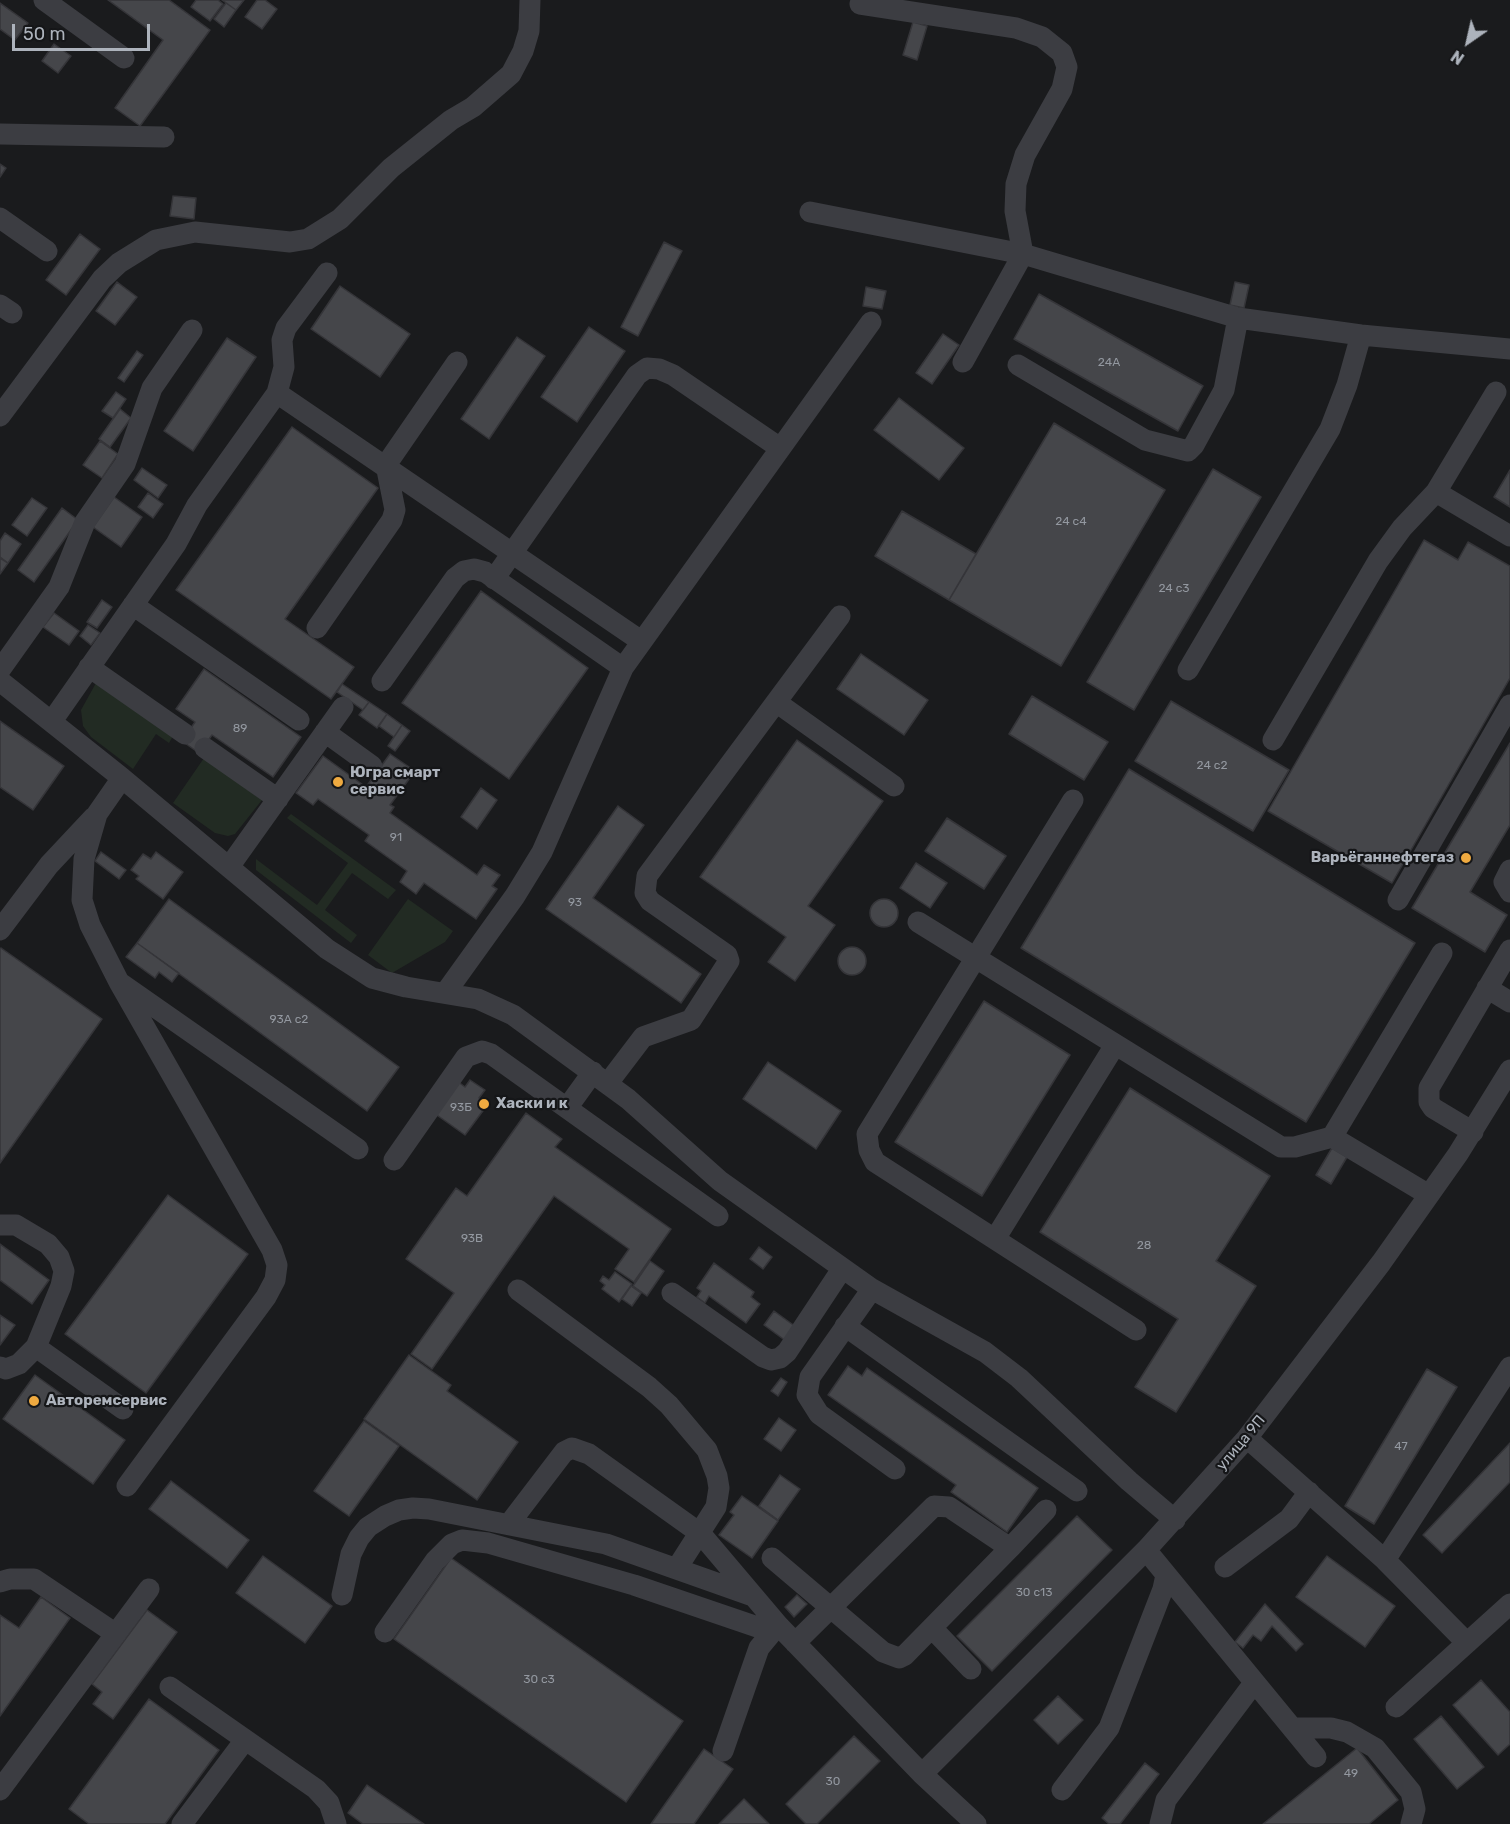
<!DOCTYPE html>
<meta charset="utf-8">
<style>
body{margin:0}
#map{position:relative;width:1510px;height:1824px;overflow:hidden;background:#1a1b1d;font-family:Rubik,sans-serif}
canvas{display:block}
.north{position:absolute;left:1438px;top:12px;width:60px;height:60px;-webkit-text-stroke:4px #151618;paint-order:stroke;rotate:214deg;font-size:16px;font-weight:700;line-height:24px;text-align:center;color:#adb3bc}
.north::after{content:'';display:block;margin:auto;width:21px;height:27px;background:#adb3bc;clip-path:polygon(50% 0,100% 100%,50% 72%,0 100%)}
.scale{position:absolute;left:12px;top:24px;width:138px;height:27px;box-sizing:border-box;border:3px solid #adb3bc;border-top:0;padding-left:8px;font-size:18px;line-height:21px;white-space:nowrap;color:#adb3bc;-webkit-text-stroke:4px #151618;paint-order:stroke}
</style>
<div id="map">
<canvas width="1510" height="1824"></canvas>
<div class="north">N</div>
<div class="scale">50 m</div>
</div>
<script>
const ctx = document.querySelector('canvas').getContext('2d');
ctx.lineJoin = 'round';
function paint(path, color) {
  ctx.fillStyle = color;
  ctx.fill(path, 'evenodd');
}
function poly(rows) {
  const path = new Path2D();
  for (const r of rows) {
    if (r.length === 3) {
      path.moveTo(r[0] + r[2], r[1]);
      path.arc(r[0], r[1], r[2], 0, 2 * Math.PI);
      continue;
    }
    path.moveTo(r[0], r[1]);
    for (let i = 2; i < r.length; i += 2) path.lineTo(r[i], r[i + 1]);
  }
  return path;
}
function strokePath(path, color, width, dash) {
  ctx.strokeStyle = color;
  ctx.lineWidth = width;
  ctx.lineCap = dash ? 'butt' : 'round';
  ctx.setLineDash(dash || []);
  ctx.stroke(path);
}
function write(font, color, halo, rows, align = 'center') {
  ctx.font = font + ' Rubik,sans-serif';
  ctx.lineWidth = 4.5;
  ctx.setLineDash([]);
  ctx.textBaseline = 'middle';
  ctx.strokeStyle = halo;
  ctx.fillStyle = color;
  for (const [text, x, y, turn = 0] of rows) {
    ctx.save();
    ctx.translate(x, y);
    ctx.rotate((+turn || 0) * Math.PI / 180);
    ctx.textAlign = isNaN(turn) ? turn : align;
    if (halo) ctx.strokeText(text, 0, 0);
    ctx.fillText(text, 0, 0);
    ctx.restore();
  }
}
paint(poly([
 [96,683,173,736,169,743,156,734,133,769,91,737,83,726,81,710],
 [204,758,262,800,235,834,228,836,215,833,173,803],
 [291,814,396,890,388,899,352,873,325,910,357,935,351,943,256,870,256,859,317,905,348,863,287,818],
 [408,899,453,931,445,942,392,973,368,955]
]), '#222b23');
const building = poly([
 [108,0,169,0,210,30,140,126,115,108,163,40,108,0],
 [196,0,218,0,223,4,210,21,191,7,196,0],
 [222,0,244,0,236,10,222,0],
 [257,0,265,0,277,9,262,29,245,17,257,0],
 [0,3,28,23,15,40,0,29,0,3],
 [226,3,236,10,224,27,214,19,226,3],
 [913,22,927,26,917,60,903,55,913,22],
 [54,44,71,56,58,73,42,61,54,44],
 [0,164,6,168,0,177,0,164],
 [173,196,196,198,194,219,170,216,173,196],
 [80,234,100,249,66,295,46,280,80,234],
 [664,242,682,251,638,336,621,327,664,242],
 [117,282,137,297,115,325,96,311,117,282],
 [1235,282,1249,285,1244,308,1230,305,1235,282],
 [340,286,410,334,380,377,311,329,340,286],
 [866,287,886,291,882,309,863,306,866,287],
 [1039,294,1203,386,1178,431,1014,339,1039,294],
 [589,327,625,351,577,422,541,397,589,327],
 [943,334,959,345,932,384,916,373,943,334],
 [517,337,545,356,489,439,461,419,517,337],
 [227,338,256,357,193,451,164,431,227,338],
 [137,351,143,355,124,382,118,378,137,351],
 [116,392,126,399,113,418,102,411,116,392],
 [899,398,964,448,939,480,874,430,899,398],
 [120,409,131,418,110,447,99,439,120,409],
 [1054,423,1165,490,1061,666,949,600,1054,423],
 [292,427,378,488,285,619,354,667,331,699,176,590,292,427],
 [100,441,118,454,102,478,83,465,100,441],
 [142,468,167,485,158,498,134,480,142,468],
 [1213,469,1261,497,1134,710,1087,682,1213,469],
 [1510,470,1510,507,1494,497,1510,470],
 [148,493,163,504,153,518,138,507,148,493],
 [114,497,142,517,121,547,93,527,114,497],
 [32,498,47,508,27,536,12,525,32,498],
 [62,508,78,520,34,582,18,570,62,508],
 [902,511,976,554,949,600,875,556,902,511],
 [5,533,21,544,8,563,0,557,0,541,5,533],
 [1424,540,1458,560,1468,542,1510,566,1510,678,1392,883,1268,811,1424,540],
 [0,558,8,563,0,574,0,558],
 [481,591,588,668,509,779,402,703,481,591],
 [102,600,112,607,97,628,87,622,102,600],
 [54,613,79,631,69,645,43,627,54,613],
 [88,625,100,633,91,645,80,636,88,625],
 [861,654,928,700,904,735,837,689,861,654],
 [204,669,301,737,273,777,212,735,199,753,182,741,195,722,176,709,204,669],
 [342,684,369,702,363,710,337,692,342,684],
 [1032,696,1108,742,1084,780,1009,734,1032,696],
 [1171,701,1289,770,1253,831,1135,761,1171,701],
 [369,702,387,714,377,728,359,715,369,702],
 [387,714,402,725,394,737,379,726,387,714],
 [0,721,64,766,33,810,0,787,0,721],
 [402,725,410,731,395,751,388,746,402,725],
 [797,740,883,801,808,906,835,925,795,981,768,962,786,937,700,877,797,740],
 [1510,743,1510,825,1470,892,1507,915,1485,952,1412,908,1510,743],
 [390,754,415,771,390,805,394,807,390,813,477,875,484,865,500,875,492,886,497,889,476,919,424,883,416,894,400,882,407,871,365,841,369,835,318,799,313,805,296,793,323,756,366,787,390,754],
 [1129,769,1415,943,1306,1122,1021,948,1129,769],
 [481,788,497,800,477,829,461,817,481,788],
 [618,806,644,825,593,898,701,974,681,1003,546,909,618,806],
 [947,818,1006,856,984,889,925,851,947,818],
 [101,852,126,870,119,879,95,861,101,852],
 [156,852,183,872,163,899,136,879,139,876,131,870,143,854,151,859,156,852],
 [916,863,947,883,930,908,900,888,916,863],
 [169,899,399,1067,367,1111,137,943,169,899],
 [884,913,14],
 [137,943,179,973,172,982,159,972,155,978,126,957,137,943],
 [852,961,14],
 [1,948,102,1019,0,1163,0,949,1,948],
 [984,1001,1070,1055,982,1196,895,1142,984,1001],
 [768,1062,841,1111,816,1149,743,1099,768,1062],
 [470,1080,485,1090,479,1098,488,1104,465,1135,434,1113,457,1081,465,1087,470,1080],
 [1130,1088,1270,1176,1216,1261,1256,1286,1176,1412,1135,1387,1178,1319,1040,1232,1130,1088],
 [526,1113,562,1139,555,1147,671,1229,634,1282,615,1269,629,1249,554,1196,432,1369,411,1354,454,1293,406,1259,456,1188,467,1196,526,1113],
 [1332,1148,1347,1157,1331,1184,1316,1175,1332,1148],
 [168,1195,248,1254,146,1393,65,1334,168,1195],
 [0,1244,49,1280,32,1304,0,1280,0,1244],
 [759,1247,772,1257,763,1269,750,1259,759,1247],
 [650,1261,664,1271,647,1296,633,1286,650,1261],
 [714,1263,754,1292,751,1297,760,1304,746,1323,709,1296,705,1303,697,1297,701,1291,697,1288,714,1263],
 [615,1272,632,1284,619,1302,602,1289,605,1285,600,1281,603,1276,609,1280,615,1272],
 [631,1286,641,1293,632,1306,622,1299,631,1286],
 [774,1311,796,1327,786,1341,764,1325,774,1311],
 [0,1315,15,1325,0,1345,0,1315],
 [409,1355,451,1385,447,1391,518,1442,477,1500,364,1419,409,1355],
 [848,1366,862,1376,867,1368,1038,1488,1007,1532,951,1492,956,1485,828,1395,848,1366],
 [1427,1369,1457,1387,1374,1524,1345,1506,1427,1369],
 [35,1375,125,1440,93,1484,3,1419,35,1375],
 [781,1378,787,1382,778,1396,771,1391,781,1378],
 [779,1418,796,1430,781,1451,764,1439,779,1418],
 [364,1421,399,1446,349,1516,314,1491,364,1421],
 [1510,1443,1510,1482,1442,1553,1423,1535,1510,1443],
 [780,1475,800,1489,778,1520,759,1506,780,1475],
 [171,1481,249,1540,227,1568,149,1509,171,1481],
 [742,1496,778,1521,752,1558,719,1535,734,1515,730,1512,742,1496],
 [1077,1516,1112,1550,992,1671,957,1636,1077,1516],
 [263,1556,332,1606,305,1643,236,1593,263,1556],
 [1327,1556,1395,1606,1365,1647,1296,1597,1327,1556],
 [451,1558,683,1721,626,1802,394,1639,451,1558],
 [797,1595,807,1604,794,1617,785,1607,797,1595],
 [41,1597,70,1618,0,1716,0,1615,19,1628,41,1597],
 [1265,1604,1303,1644,1296,1651,1272,1626,1261,1641,1253,1635,1243,1648,1235,1642,1265,1604],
 [147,1610,177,1632,113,1719,93,1704,102,1692,92,1684,147,1610],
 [1481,1680,1510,1712,1510,1744,1498,1755,1453,1705,1481,1680],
 [1058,1696,1083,1720,1058,1744,1034,1720,1058,1696],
 [149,1699,219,1750,165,1824,89,1824,69,1809,149,1699],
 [1441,1716,1484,1767,1457,1789,1414,1739,1441,1716],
 [854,1736,880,1761,817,1824,806,1824,786,1804,854,1736],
 [1357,1748,1398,1800,1369,1824,1263,1824,1357,1748],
 [704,1749,733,1769,694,1824,651,1824,704,1749],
 [1145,1763,1159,1774,1120,1824,1109,1824,1102,1818,1145,1763],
 [367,1785,424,1824,363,1824,348,1813,367,1785],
 [744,1799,769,1824,719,1824,744,1799]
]);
paint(building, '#45464a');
strokePath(building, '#353539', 1.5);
strokePath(poly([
 [44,0,124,58],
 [0,134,164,137],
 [810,212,1023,254,1015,211,1016,184,1025,155,1062,89,1067,67,1062,53,1042,37,1016,28,860,4],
 [0,218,47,251],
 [0,305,12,313],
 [963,362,1023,254,1238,318,1361,335,1510,349],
 [1018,365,1145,440,1188,451,1194,445,1224,390,1238,318],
 [1496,392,1436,492,1510,536],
 [277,393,641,641],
 [0,416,102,279,119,263,156,240,195,232,290,242,308,239,340,219,391,168,451,120,473,107,511,74,523,51,529,31,530,0],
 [494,579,637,375,647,368,659,369,673,375,780,448],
 [133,605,299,720],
 [317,628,392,520,395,510,386,465,457,362],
 [89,667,185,734],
 [0,670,59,587,85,522,125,464,152,388,192,330],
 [1188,670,1330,429,1347,385,1361,335],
 [0,681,122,778,327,949,372,978,406,987,478,999,513,1015,628,1099,720,1181,872,1289,985,1352,1019,1378,1129,1481,1175,1520],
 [382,681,455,578,464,571,474,569,485,572,623,668],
 [776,702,894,786],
 [52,721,176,544,197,505,277,393,284,367,282,340,286,328,327,273],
 [325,732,372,766],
 [1273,740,1378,561,1402,528,1436,492],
 [205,748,278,799],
 [122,778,97,814,84,859,82,900,90,925,119,982,358,1149],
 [1073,800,867,1134,869,1150,875,1162,1136,1330],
 [229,867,343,707],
 [1510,870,1504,882,1510,892],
 [1398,900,1510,705],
 [918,922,1281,1147,1295,1147,1332,1137,1442,953],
 [0,930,49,865,94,817],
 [119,982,272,1250,277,1265,275,1280,266,1297,127,1486],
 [1487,988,1510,1002],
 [446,992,515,896,542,852,623,668,871,322],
 [608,1083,643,1037,691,1020,729,961,727,955,650,901,645,893,647,876,840,616],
 [567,1108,593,1072],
 [1473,1132,1433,1108,1429,1102,1429,1088,1510,950],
 [1332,1137,1429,1195],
 [394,1160,466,1057,482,1051,491,1054,718,1216],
 [0,1225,16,1225,48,1244,59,1257,64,1271,61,1286,36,1347,19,1364,6,1369,0,1367],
 [995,1239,1115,1045],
 [872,1289,810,1377,807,1395,819,1414,895,1469],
 [518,1290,649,1387,669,1405,707,1450,717,1476,719,1488,716,1507,677,1568],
 [672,1293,763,1357,771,1360,780,1358,787,1352,842,1269],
 [845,1326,1077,1491],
 [36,1347,123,1409],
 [1247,1438,1385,1560,1467,1643],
 [509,1524,564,1452,572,1448,589,1454,701,1534,778,1625,922,1774,976,1824],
 [1146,1550,1316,1757],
 [772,1558,883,1652,899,1658,905,1655,1010,1548],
 [1385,1560,1510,1367],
 [1225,1567,1289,1519,1309,1492],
 [0,1582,10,1579,34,1579,116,1634],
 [342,1595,351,1554,359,1538,368,1527,385,1516,399,1510,413,1508,429,1509,606,1544,753,1596],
 [932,1628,971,1669],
 [385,1632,435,1561,452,1544,462,1540,488,1543,634,1585,772,1632],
 [795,1643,934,1506,949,1507,1010,1548,1046,1510],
 [170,1687,316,1789,329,1803,336,1824],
 [1396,1707,1510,1604],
 [1292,1728,1331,1728,1347,1732,1375,1748,1411,1792,1415,1809,1411,1824],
 [723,1751,759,1648,778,1625],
 [922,1774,1146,1550,1247,1438,1381,1263,1458,1154,1510,1070],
 [0,1790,149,1589],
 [1062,1790,1109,1728,1163,1589,1166,1575],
 [182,1824,245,1740],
 [1160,1824,1166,1800,1254,1683]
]), '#3c3d42', 21);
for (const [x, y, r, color] of [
 [338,782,6,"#efaa40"],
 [1466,858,6,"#efaa40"],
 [484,1104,6,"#efaa40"],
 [34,1401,6,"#efaa40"]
]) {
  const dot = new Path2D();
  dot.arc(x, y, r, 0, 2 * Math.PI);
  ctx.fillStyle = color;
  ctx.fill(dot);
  strokePath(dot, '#151618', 2);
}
write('12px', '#9398a0', null, [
 ["24А",1109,363],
 ["24 с4",1071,522],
 ["24 с3",1174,589],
 ["89",240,729],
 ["24 с2",1212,766],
 ["91",396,838],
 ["93",575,903],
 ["93А с2",289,1020],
 ["93Б",461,1108],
 ["93В",472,1239],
 ["28",1144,1246],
 ["47",1401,1447],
 ["30 с13",1034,1593],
 ["30 с3",539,1680],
 ["49",1351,1774],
 ["30",833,1782]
]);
write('bold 15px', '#adb3bc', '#151618', [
 ["Югра смарт",350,773],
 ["сервис",350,790],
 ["Варьёганнефтегаз",1454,858,"right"],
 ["Хаски и к",496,1104],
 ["Авторемсервис",46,1401]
], 'left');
write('15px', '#adb3bc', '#151618', [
 ["улица 9П",1241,1443,-50]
]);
</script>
